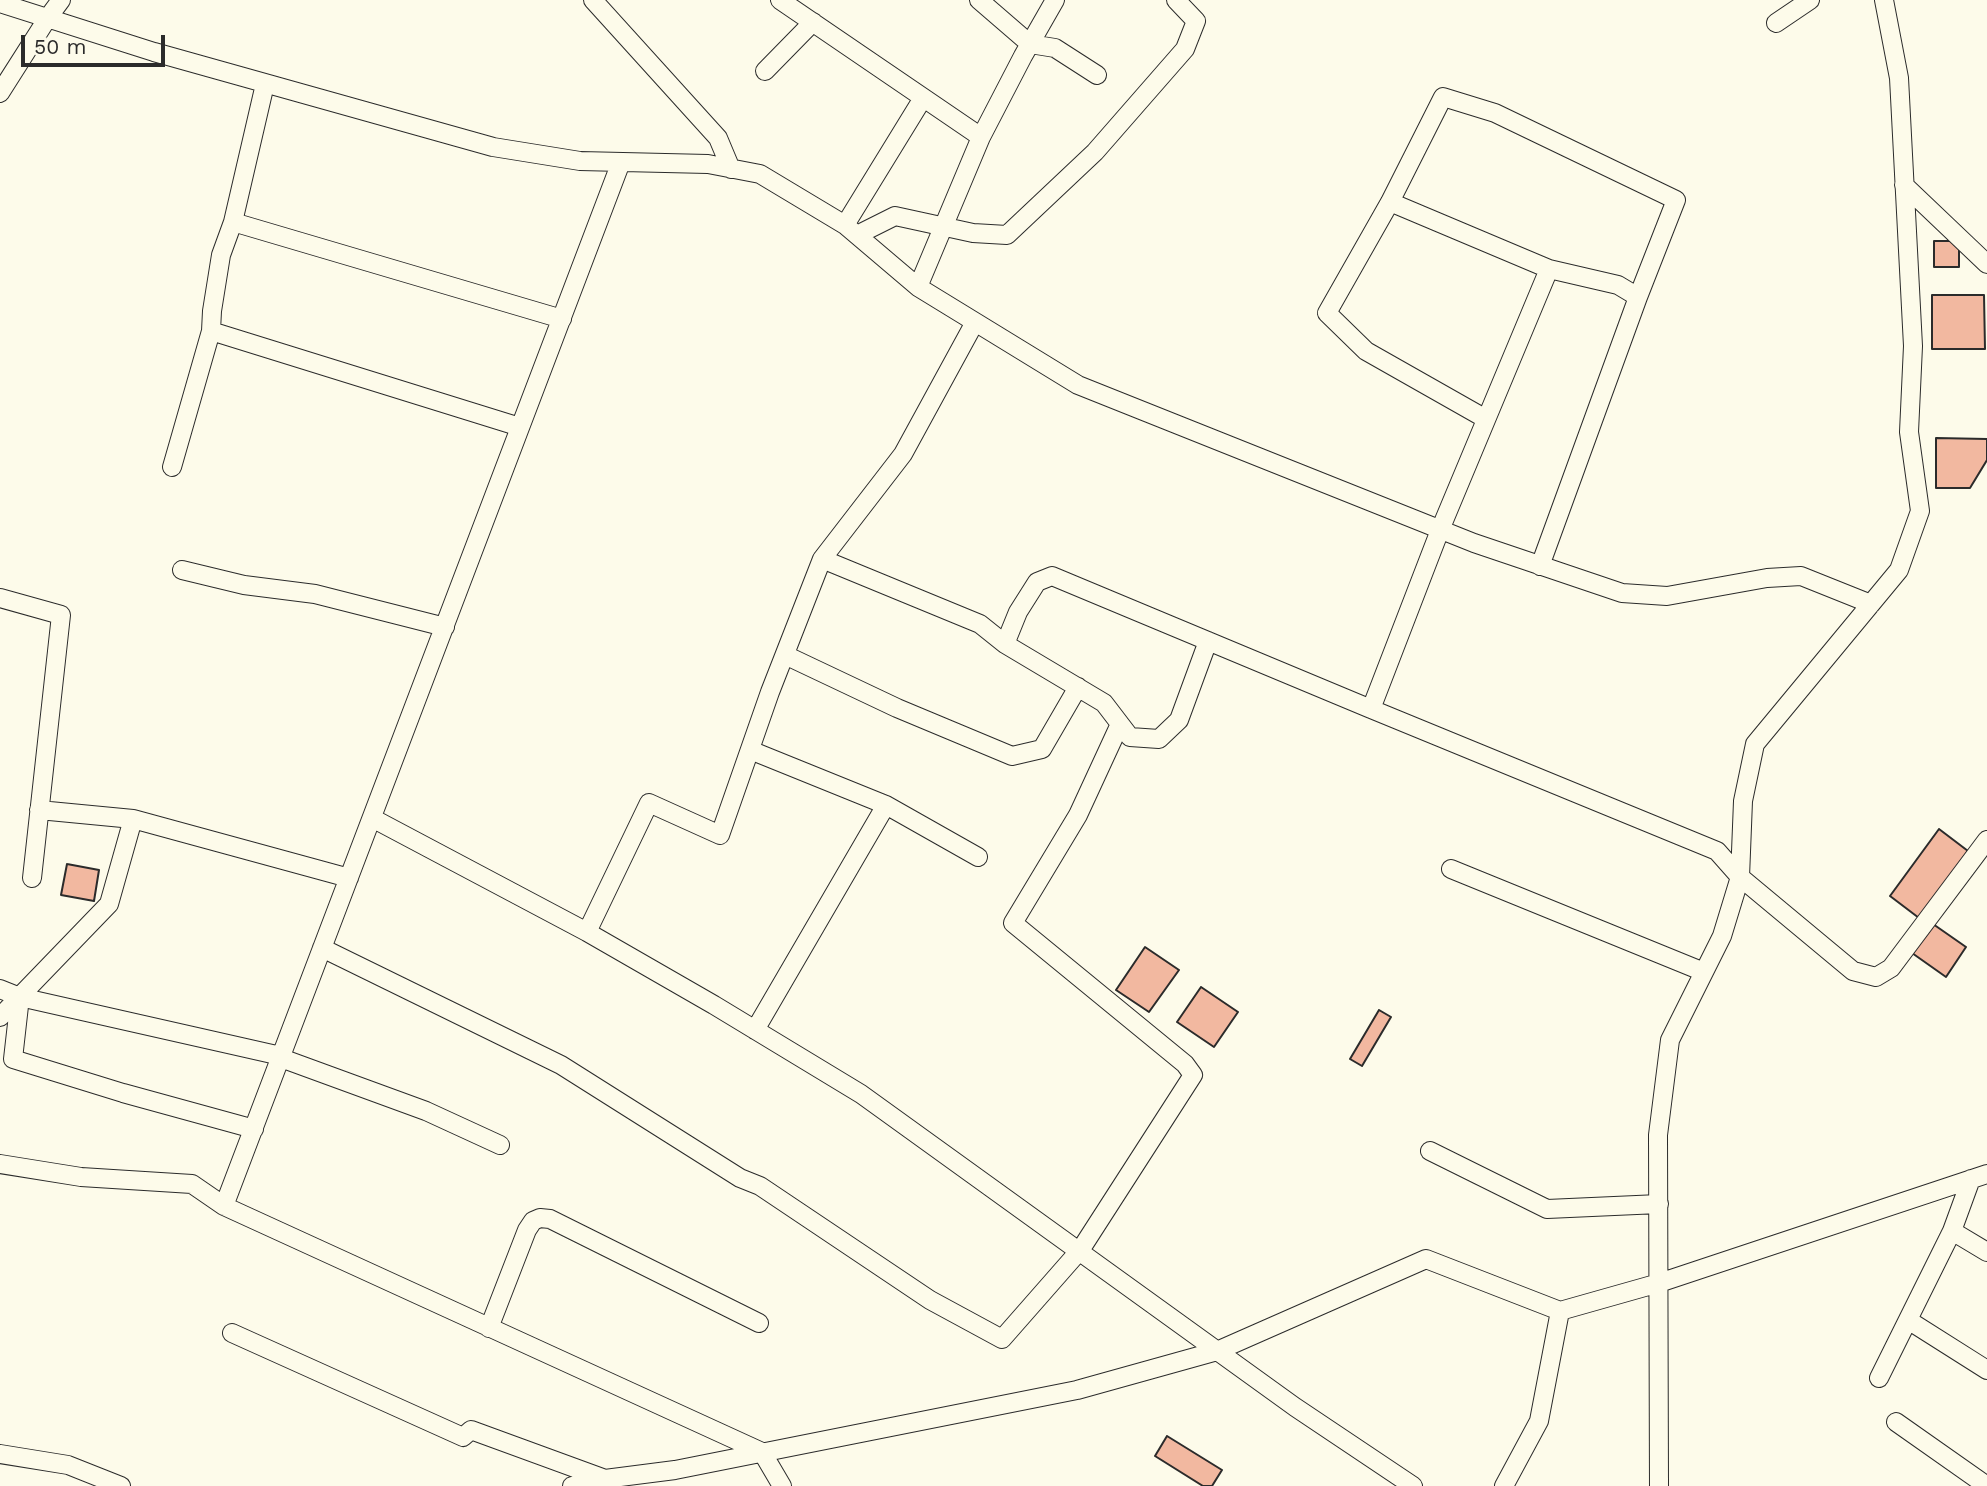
<!DOCTYPE html>
<style>
body{margin:0}
#map{position:relative;width:1987px;height:1486px;overflow:hidden;background:#fdfbea;font-family:"Work Sans",sans-serif}
canvas{display:block}
.scale{position:absolute;left:21px;top:35px;width:144px;height:32px;box-sizing:border-box;border:4px solid #2b2b2b;border-top:0;padding-left:9px;font-size:21px;line-height:24px;white-space:nowrap;color:#2b2b2b;-webkit-text-stroke:5px #fdfbea;paint-order:stroke}
</style>
<div id="map">
<canvas width="1987" height="1486"></canvas>
<div class="scale">50 m</div>
</div>
<script>
const ctx = document.querySelector('canvas').getContext('2d');
ctx.lineJoin = 'round';
function paint(path, color) {
  ctx.fillStyle = color;
  ctx.fill(path, 'evenodd');
}
function poly(rows) {
  const path = new Path2D();
  for (const r of rows) {
    path.moveTo(r[0], r[1]);
    for (let i = 2; i < r.length; i += 2) path.lineTo(r[i], r[i + 1]);
  }
  return path;
}
function strokePath(path, color, width, dash) {
  ctx.strokeStyle = color;
  ctx.lineWidth = width;
  ctx.lineCap = dash ? 'butt' : 'round';
  ctx.setLineDash(dash || []);
  ctx.stroke(path);
}
const building = poly([
 [1934,241,1959,241,1959,267,1934,267,1934,241],
 [1932,295,1984,295,1985,349,1932,349,1932,295],
 [1936,438,1987,439,1987,460,1970,488,1936,488,1936,438],
 [1939,829,1968,851,1919,918,1890,896,1939,829],
 [67,864,99,870,94,901,61,895,67,864],
 [1933,924,1966,947,1946,977,1912,953,1933,924],
 [1145,947,1179,970,1149,1012,1116,990,1145,947],
 [1201,987,1238,1012,1214,1047,1177,1022,1201,987],
 [1379,1010,1391,1017,1362,1066,1350,1059,1379,1010],
 [1167,1436,1222,1470,1212,1486,1203,1486,1155,1456,1167,1436]
]);
paint(building, '#f2b8a0');
strokePath(building, '#2b2b2b', 2);
const minor = poly([
 [593,0,718,138,731,169],
 [780,0,981,137,918,287],
 [979,0,1030,44,1055,48,1097,75],
 [0,3,154,52,493,147,580,161,708,164,760,174,845,225,918,287,1078,385,1474,543,1622,593,1667,596,1767,578,1801,576,1871,604],
 [1776,23,1810,0],
 [765,71,813,22],
 [0,93,47,19,61,0],
 [981,137,1023,56,1055,0],
 [621,162,224,1206,762,1452,782,1486],
 [1904,185,1987,264],
 [1390,202,1549,269,1618,285,1638,297],
 [233,222,562,319],
 [845,225,923,98],
 [857,235,895,216,973,233,1007,235,1095,152,1185,49,1196,21,1176,0],
 [211,331,520,427],
 [1486,419,1366,351,1327,313,1390,202,1443,97,1495,113,1676,200,1638,297,1540,566],
 [172,467,211,331,212,311,221,255,233,222,265,84],
 [822,559,980,624,1005,644,1104,703,1130,737,1159,739,1179,720,1208,641],
 [182,570,244,585,315,594,445,627],
 [0,598,61,615,32,878],
 [1005,644,1018,612,1037,582,1052,576,1371,709,1440,530,1549,269],
 [785,655,897,708,1012,756,1042,749,1078,687],
 [1371,709,1717,851,1740,877,1853,971,1876,977,1891,968,1987,840],
 [750,750,886,805,978,857],
 [39,810,133,819,349,878],
 [372,818,587,932,714,1005,861,1094,1295,1407,1413,1486],
 [1451,869,1704,972],
 [587,932,649,803,720,835,770,692,822,559,903,454,975,322],
 [322,948,561,1065,740,1178,760,1186,930,1300,1002,1339,1081,1249,1193,1075,1185,1064,1013,923,1078,815,1120,724],
 [0,989,20,997,281,1056],
 [20,997,13,1059,123,1093,254,1129],
 [0,1017,109,904,133,819],
 [755,1030,886,805],
 [281,1058,426,1111,500,1145],
 [1430,1151,1547,1209,1659,1204],
 [0,1164,81,1177,192,1184,224,1206],
 [1952,1231,1987,1252],
 [1908,1320,1987,1370],
 [489,1328,527,1230,533,1221,540,1218,550,1219,759,1323],
 [232,1333,463,1437,471,1430,605,1479],
 [1879,1378,1952,1231,1971,1179],
 [1896,1422,1987,1486],
 [0,1454,68,1465,121,1486],
 [572,1486,605,1479,675,1470,1077,1390,1217,1351,1426,1259,1560,1311,1659,1283,1987,1174],
 [1504,1486,1539,1421,1560,1311],
 [1659,1486,1658,1135,1670,1040,1722,936,1740,877,1743,801,1755,744,1899,570,1920,511,1909,432,1913,346,1899,78,1884,0]
]);
strokePath(minor, '#2b2b2b', 20);
strokePath(minor, '#fdfbea', 18);
</script>
